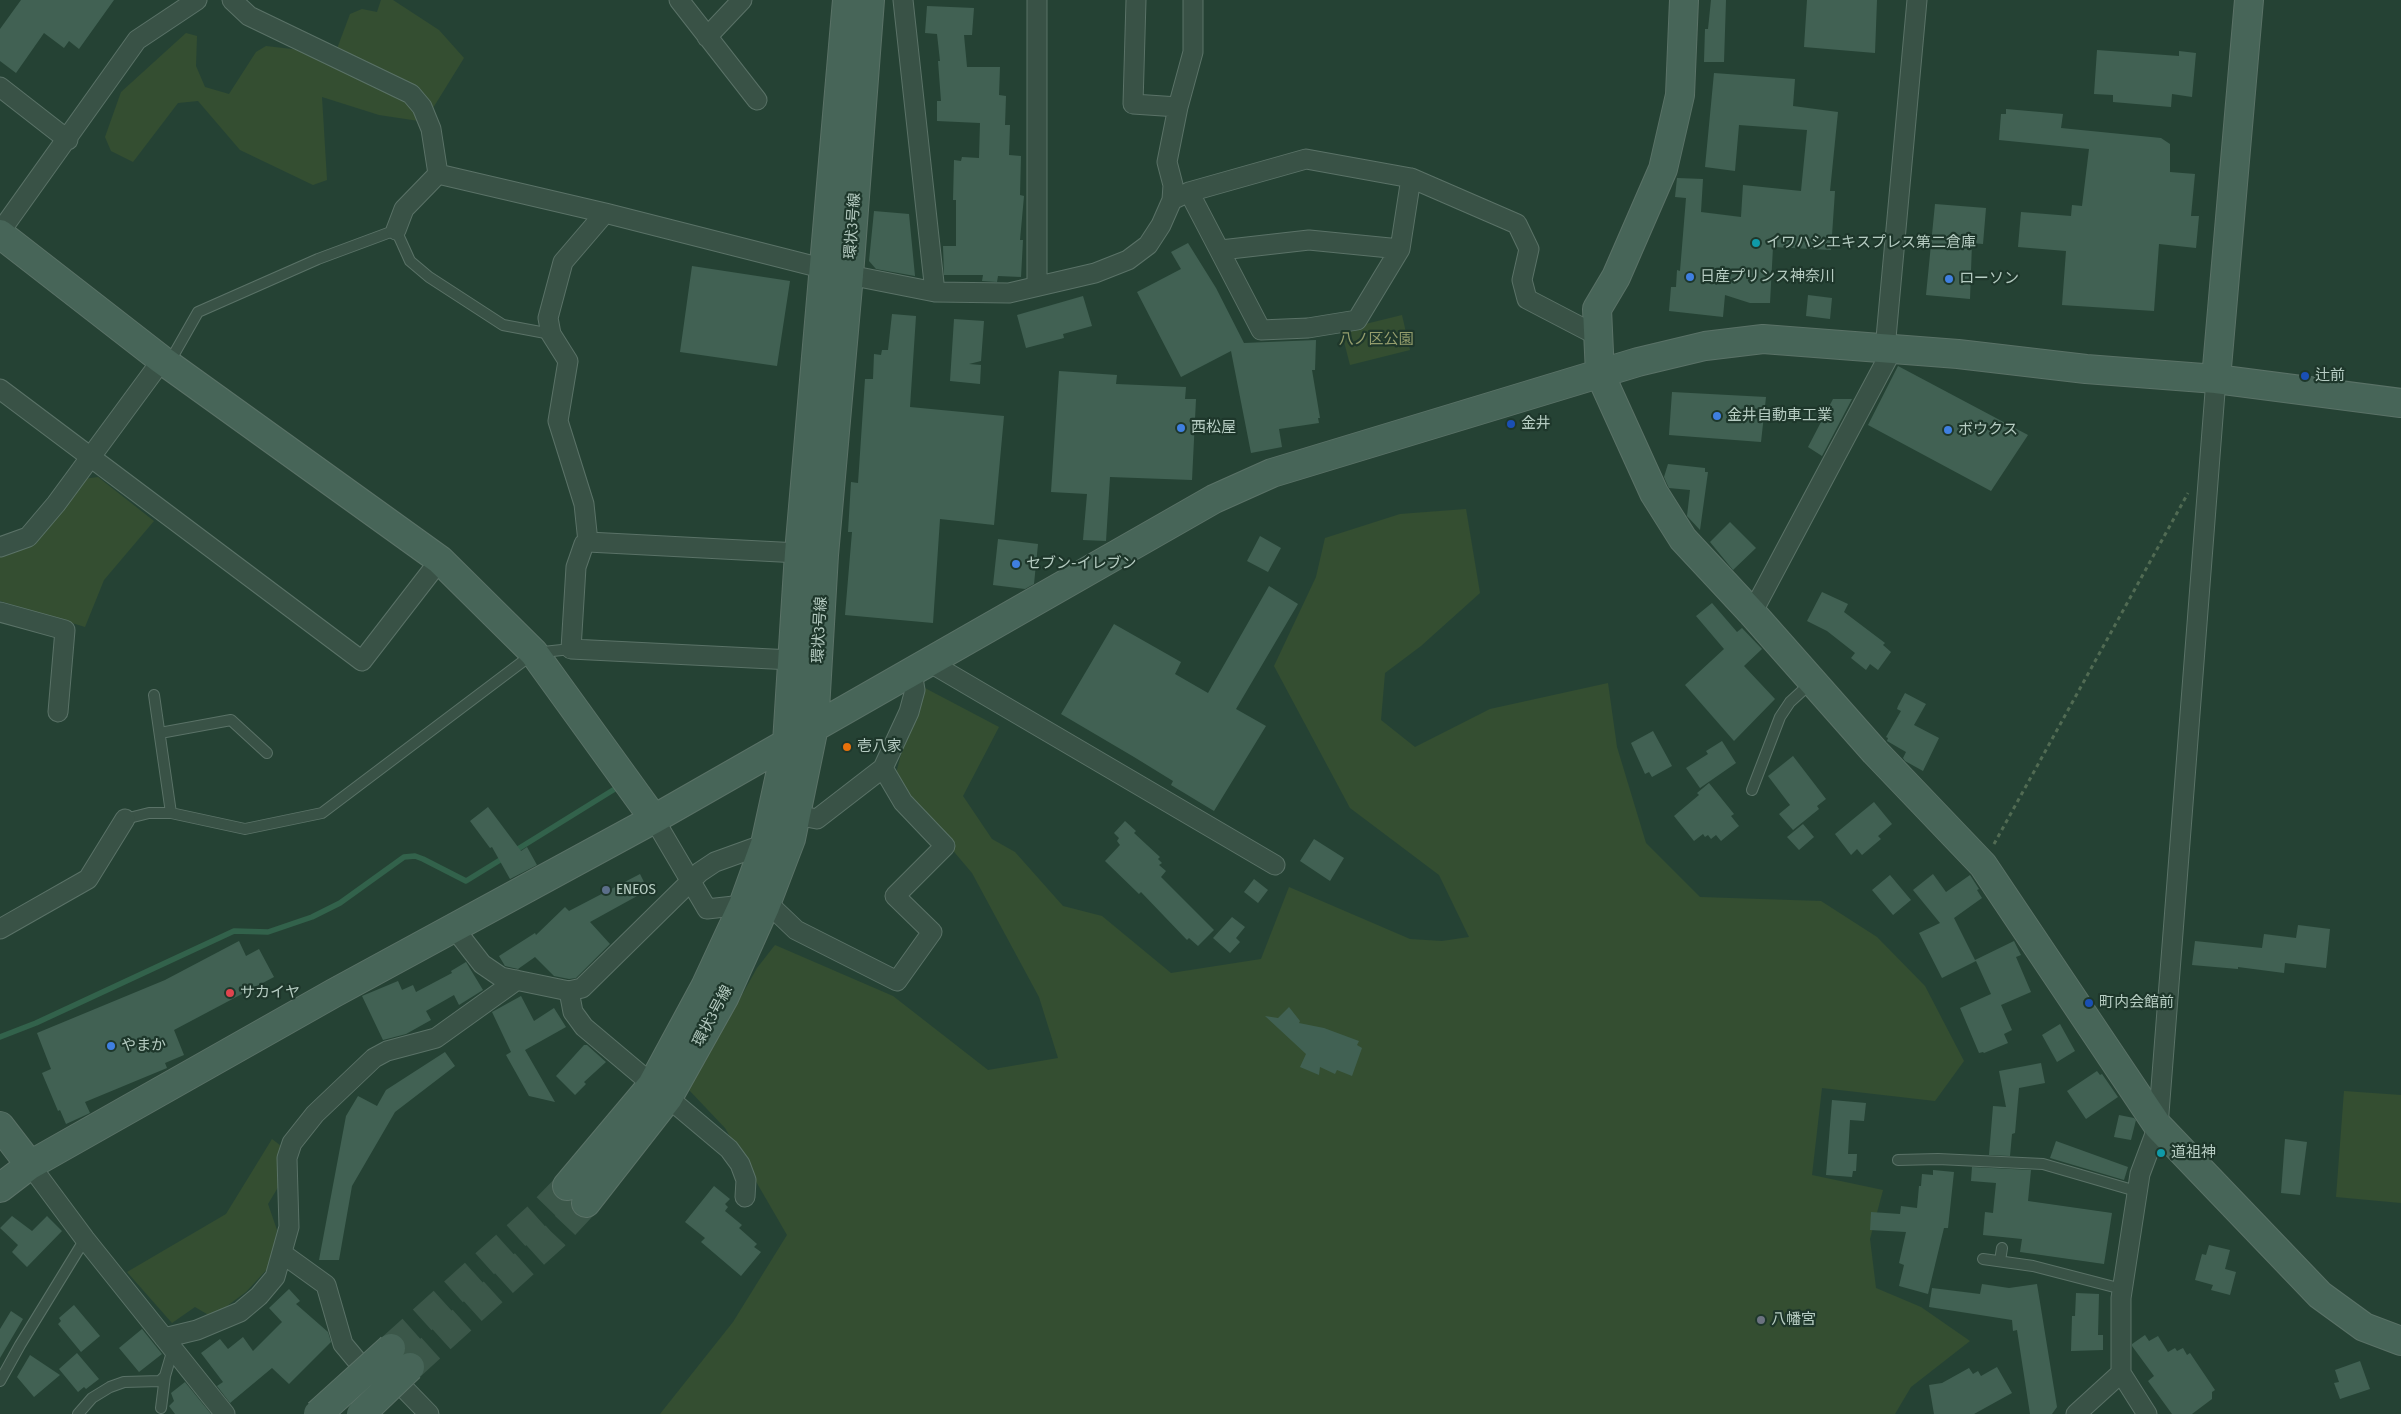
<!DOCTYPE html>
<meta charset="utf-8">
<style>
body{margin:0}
canvas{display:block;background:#254234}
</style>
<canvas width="2401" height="1414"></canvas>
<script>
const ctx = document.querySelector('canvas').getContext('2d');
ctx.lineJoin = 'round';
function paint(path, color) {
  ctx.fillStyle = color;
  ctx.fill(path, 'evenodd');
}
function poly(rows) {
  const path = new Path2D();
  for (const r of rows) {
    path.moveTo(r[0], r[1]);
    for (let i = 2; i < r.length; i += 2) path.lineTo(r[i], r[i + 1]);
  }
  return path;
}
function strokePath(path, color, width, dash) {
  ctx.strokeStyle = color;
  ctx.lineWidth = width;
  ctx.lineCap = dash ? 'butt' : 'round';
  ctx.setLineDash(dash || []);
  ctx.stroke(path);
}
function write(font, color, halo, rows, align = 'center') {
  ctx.font = font + ' "Fira Sans Condensed","Noto Sans JP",sans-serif';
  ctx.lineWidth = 4.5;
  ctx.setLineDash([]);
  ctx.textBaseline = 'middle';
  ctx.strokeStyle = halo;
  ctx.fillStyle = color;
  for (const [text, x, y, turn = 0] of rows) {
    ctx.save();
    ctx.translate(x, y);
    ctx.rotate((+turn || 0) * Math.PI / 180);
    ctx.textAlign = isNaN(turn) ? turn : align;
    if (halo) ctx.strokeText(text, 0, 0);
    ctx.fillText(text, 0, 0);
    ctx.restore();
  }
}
paint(poly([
 [381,0,393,0,439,30,464,58,433,108,419,121,379,115,322,97,327,180,313,185,240,150,198,101,178,103,133,162,111,151,105,137,121,92,186,33,197,36,196,66,205,87,229,94,256,52,266,46,335,54,350,14,362,9,377,12],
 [1402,315,1410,350,1350,365,1341,330],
 [98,477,154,521,104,580,85,627,0,601,0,557,33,545,83,479],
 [1466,509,1480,593,1421,646,1385,673,1381,720,1415,747,1490,709,1608,683,1617,747,1646,843,1700,897,1821,901,1877,937,1925,986,1964,1061,1935,1101,1822,1088,1812,1175,1883,1190,1870,1239,1876,1288,1921,1307,1970,1341,1911,1387,1895,1414,660,1414,733,1322,787,1235,725,1128,689,1090,757,968,775,945,893,996,988,1070,1058,1058,1039,997,972,873,894,781,905,739,923,687,999,727,963,796,992,839,1015,852,1063,906,1102,916,1171,973,1261,959,1289,887,1410,939,1442,941,1469,937,1439,875,1350,808,1274,666,1316,577,1325,538,1400,514],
 [2344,1091,2401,1095,2401,1203,2336,1197],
 [272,1139,285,1149,280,1184,268,1204,277,1230,270,1266,246,1292,212,1317,195,1307,172,1323,127,1272,226,1214]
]), '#344e31');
strokePath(poly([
 [513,852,618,787],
 [0,1037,36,1023,234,931,268,932,312,917,340,903,404,857,415,856,423,859,466,881,505,857]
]), '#32624b', 5.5);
paint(poly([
 [21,0,114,0,79,49,69,41,64,48,44,33,16,73,0,61,0,29],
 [1711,0,1726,0,1724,62,1704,62,1705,29,1708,29],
 [1807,0,1877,0,1875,53,1804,47],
 [927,6,974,8,972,35,964,35,967,67,1000,67,999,95,1006,96,1005,125,1010,125,1009,155,1021,156,1020,195,1024,196,1020,240,1023,240,1021,277,998,276,997,282,982,281,983,275,944,275,943,246,956,246,956,200,953,200,954,160,961,161,962,157,979,158,980,123,937,121,937,101,941,101,938,61,940,61,937,34,925,33],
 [2097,50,2179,56,2179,51,2196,53,2192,97,2172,94,2171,107,2113,102,2113,95,2094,94],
 [1714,73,1795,79,1793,106,1838,112,1830,191,1835,191,1831,250,1773,247,1770,303,1750,303,1725,295,1723,317,1669,311,1671,287,1676,287,1677,270,1680,271,1686,198,1675,197,1677,178,1703,179,1701,212,1741,217,1743,185,1801,191,1807,130,1739,125,1735,171,1705,167],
 [2006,109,2063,114,2061,128,2161,138,2170,144,2170,172,2195,174,2191,216,2199,216,2196,248,2159,244,2154,311,2062,305,2066,251,2018,247,2021,212,2071,216,2072,205,2082,206,2089,149,1999,140,2001,114,2006,114],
 [1935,204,1986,208,1983,244,1972,243,1970,299,1926,295],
 [874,211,909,214,915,276,876,269,869,261],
 [1188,243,1216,288,1244,343,1316,340,1315,370,1312,370,1320,418,1318,418,1319,423,1279,429,1282,447,1251,453,1231,351,1181,377,1137,292,1181,269,1171,252],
 [692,266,790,281,777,366,680,352],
 [1808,295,1832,298,1830,319,1806,316],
 [1083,296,1092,326,1063,334,1064,338,1026,348,1017,315],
 [892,314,916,316,910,407,1004,416,994,525,940,519,933,623,845,615,852,532,848,532,851,482,858,483,865,379,873,379,874,354,881,355,882,350,888,350],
 [954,319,984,321,981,361,969,364,981,365,980,384,950,381],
 [1898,366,2028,435,1991,491,1868,425],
 [1059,371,1117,375,1116,384,1186,387,1185,399,1196,399,1192,480,1110,477,1106,541,1083,540,1087,494,1051,492],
 [1672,392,1766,397,1761,442,1669,435],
 [1833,399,1852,399,1822,456,1808,447],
 [1668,464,1705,468,1705,472,1708,472,1700,530,1687,516,1690,490,1669,488,1668,486,1664,477],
 [1730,522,1756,548,1733,570,1710,542],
 [1260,536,1281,548,1268,572,1247,561],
 [998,539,1038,544,1034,584,1025,589,993,585],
 [1269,586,1298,604,1236,709,1266,726,1214,811,1171,785,1173,781,1134,757,1061,714,1114,624,1181,662,1175,674,1208,693],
 [1822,592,1848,604,1844,612,1885,643,1883,645,1891,652,1878,670,1870,664,1866,670,1851,658,1855,653,1827,631,1807,621],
 [1712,603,1737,632,1742,628,1762,649,1744,666,1775,699,1734,741,1685,685,1724,649,1696,616],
 [1905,693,1926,704,1914,725,1939,738,1923,771,1905,761,1903,758,1906,752,1887,741,1888,738,1886,737,1901,711,1897,709,1898,706],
 [1653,731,1672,766,1652,777,1649,772,1645,774,1631,743],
 [1722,741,1736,763,1700,788,1686,768,1708,754,1706,751],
 [1793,756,1826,799,1817,806,1819,809,1793,830,1779,814,1790,805,1768,776],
 [1709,783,1734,814,1731,816,1739,826,1721,841,1716,835,1711,839,1708,835,1705,837,1703,834,1694,841,1674,816,1699,795,1697,793],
 [1874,802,1892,824,1878,836,1881,839,1862,855,1857,849,1851,855,1835,834],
 [488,807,521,851,527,847,537,865,510,879,492,847,490,848,470,821],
 [1125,821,1136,831,1134,833,1160,857,1158,859,1162,863,1159,865,1166,871,1161,877,1214,930,1198,946,1189,938,1187,940,1141,892,1139,894,1105,861,1120,845,1117,841,1119,838,1114,833],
 [1803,824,1814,837,1799,850,1787,837],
 [1314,839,1344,858,1330,881,1300,861],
 [640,874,648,890,590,922,610,944,576,978,569,979,554,976,535,957,518,969,505,966,499,956,535,933,536,935,565,907,569,911],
 [1933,874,1946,892,1970,875,1979,889,1977,890,1982,898,1954,918,1975,960,2014,941,2021,955,2016,957,2031,992,2001,1005,2012,1030,2004,1034,2008,1043,1984,1053,1983,1052,1979,1053,1960,1008,1991,994,1976,961,1942,978,1919,933,1940,923,1913,890],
 [1890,875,1911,900,1893,915,1872,890],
 [1254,879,1268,890,1258,903,1244,892],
 [1232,917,1245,927,1236,938,1240,942,1230,953,1213,938],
 [2298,925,2330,929,2326,968,2285,963,2284,973,2238,967,2238,969,2192,965,2195,941,2262,948,2264,934,2296,938],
 [239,941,246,956,259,949,274,977,174,1030,184,1055,165,1063,167,1068,85,1102,90,1113,66,1124,60,1110,58,1111,42,1073,51,1069,37,1033,165,980],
 [466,962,483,990,459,1005,454,995,426,1011,431,1020,406,1034,383,1040,362,996,398,981,402,990,413,985,416,992,452,973,451,971],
 [521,996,534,1021,554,1008,566,1027,525,1050,555,1102,529,1096,506,1055,511,1052,492,1012],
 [1289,1007,1300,1021,1299,1023,1324,1028,1359,1041,1357,1045,1362,1048,1352,1076,1337,1070,1335,1074,1320,1067,1319,1075,1300,1067,1306,1054,1265,1016,1278,1018],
 [2060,1024,2075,1051,2057,1062,2042,1035],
 [584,1045,587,1045,606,1062,584,1082,586,1084,575,1095,556,1076],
 [445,1052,455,1066,395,1112,352,1186,339,1260,319,1260,346,1116,358,1096,377,1106,386,1090],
 [2041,1063,2045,1083,2019,1088,2015,1133,2012,1134,2010,1156,1989,1155,1993,1106,2006,1107,1999,1071],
 [2097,1071,2100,1075,2102,1074,2118,1097,2086,1119,2067,1091],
 [1832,1100,1866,1103,1864,1121,1850,1120,1848,1154,1857,1154,1856,1171,1853,1171,1852,1177,1826,1175],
 [2119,1115,2134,1118,2136,1120,2131,1140,2114,1137],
 [2285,1139,2307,1142,2300,1195,2281,1193],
 [2056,1141,2128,1167,2124,1180,2050,1158],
 [1972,1167,2031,1170,2028,1201,2112,1213,2104,1264,2020,1252,2022,1239,1983,1235,1985,1212,1993,1213,1996,1183,1971,1181],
 [1933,1170,1954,1172,1948,1228,1944,1228,1928,1294,1899,1286,1904,1265,1899,1263,1906,1232,1870,1230,1871,1212,1900,1214,1901,1206,1917,1208,1919,1186,1921,1186,1922,1174,1933,1175],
 [714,1186,730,1199,725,1204,728,1207,725,1211,742,1225,739,1228,757,1244,754,1247,761,1252,741,1276,701,1242,705,1238,685,1222],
 [12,1216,32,1231,47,1216,62,1231,27,1267,12,1252,18,1245,0,1228],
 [2209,1245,2230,1250,2225,1269,2236,1272,2230,1295,2211,1290,2213,1285,2195,1280,2202,1254,2206,1255],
 [1982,1284,2009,1288,2037,1284,2057,1407,2052,1414,2030,1414,2017,1330,2013,1331,2012,1320,1929,1307,1932,1288,1980,1294],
 [289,1289,300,1301,296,1304,328,1332,331,1342,289,1384,272,1368,230,1403,217,1386,223,1382,201,1353,220,1339,228,1349,243,1337,253,1351,282,1322,269,1308],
 [2076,1293,2099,1294,2098,1335,2103,1335,2103,1350,2071,1351,2072,1316,2075,1316],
 [74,1305,100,1336,81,1352,58,1324,61,1321,59,1318],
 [11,1311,23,1319,0,1358,0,1329],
 [142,1329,162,1354,139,1372,119,1348],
 [2145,1335,2149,1341,2158,1336,2168,1352,2175,1348,2177,1351,2183,1348,2187,1355,2190,1353,2215,1390,2212,1392,2212,1399,2192,1414,2172,1414,2148,1381,2154,1376,2132,1346,2132,1344],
 [77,1353,99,1379,86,1389,84,1387,78,1392,59,1369],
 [30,1355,60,1375,34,1397,17,1377],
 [2360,1361,2370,1389,2340,1399,2334,1383,2339,1382,2335,1370],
 [1997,1367,2012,1393,1974,1414,1934,1414,1929,1385,1942,1383,1969,1368,1973,1374,1978,1371,1981,1376],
 [185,1382,211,1414,175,1414,169,1406,174,1401,171,1393]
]), '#416153');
strokePath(poly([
 [391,1348,539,1215,567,1186],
 [410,1367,555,1236,586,1203]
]), '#3b5749', 28, [28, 14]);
const lane = poly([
 [169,363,198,312,318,259,396,230,410,261,429,277,503,325,551,334],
 [154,695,171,813],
 [160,733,231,720,267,753],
 [1752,790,1780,717,1790,702,1813,681],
 [125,819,149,813,171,813,245,829,322,813,534,653,571,649],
 [1898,1160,1938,1159,2043,1164,2136,1191],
 [1983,1259,2033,1266,2122,1289],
 [2000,1261,2002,1248],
 [0,1381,20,1345,85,1239],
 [161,1408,165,1376],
 [78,1414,92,1398,110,1387,124,1382,160,1381,165,1376,173,1349]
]);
const street = poly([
 [232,0,249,16,411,94,422,107,431,129,438,174],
 [679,0,757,100],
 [903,0,935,292],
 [1136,0,1133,104,1178,107],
 [707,37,742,0],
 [0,87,68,140],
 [1189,192,1261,330,1308,328,1357,320,1400,249,1411,178],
 [1172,200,1189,192,1306,159,1411,178,1517,224,1529,249,1522,280,1527,299,1598,336],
 [396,230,404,209,438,174,605,213],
 [0,232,137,40,197,0],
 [1221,250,1309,240,1400,249],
 [1037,286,1037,0],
 [1885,349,1917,0],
 [0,389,362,661,440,560],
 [588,542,799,553],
 [0,547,28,537,56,504,162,360],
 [0,612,65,630,58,712],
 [1752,613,1892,350],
 [792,660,571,649,576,567,584,544,588,542,584,504,558,421,568,361,551,334,548,318,563,262,605,213,849,275,935,292,1009,293,1095,273,1128,260,1148,245,1161,225,1172,200,1173,185,1167,162,1178,107,1193,52,1193,0],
 [929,662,1275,865],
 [883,768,909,712,915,690,912,672],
 [654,819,707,909,743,905],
 [765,907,775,910,796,930,897,981,932,932,895,896,945,846,903,802,883,768,817,819,796,815],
 [454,928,482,964,501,977,569,991,582,988,700,872,715,862,765,844],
 [0,929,88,879,125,819],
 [569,991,573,1012,584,1027,729,1149,740,1164,746,1180,745,1197],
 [30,1165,85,1239,225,1414],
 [283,1254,326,1285,343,1344,363,1368,392,1376,429,1414],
 [164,1338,197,1330,240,1312,259,1296,275,1277,289,1227,287,1158,292,1143,315,1114,374,1058,387,1051,436,1038,517,980],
 [2076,1414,2121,1373],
 [2147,1414,2121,1373,2121,1298,2140,1174,2158,1126,2216,379]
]);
const secondary = poly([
 [1684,0,1680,95,1663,169,1616,277,1597,309,1600,374,1654,493,1683,539,1752,613,1875,752,1983,865,2158,1126,2320,1295,2364,1327,2401,1341],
 [0,234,162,360,440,560,534,653,654,819],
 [2216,379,2249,0],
 [0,1126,30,1165],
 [567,1186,652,1085,705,987,743,905,765,844,787,743,799,553,847,0],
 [0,1188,30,1165,334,993,654,819,1214,499,1272,473,1638,362,1705,346,1763,339,1958,354,2086,369,2216,379,2401,403],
 [586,1203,668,1098,724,998,765,907,791,839,814,727,824,555,849,275,870,0]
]);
strokePath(lane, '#5a7267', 12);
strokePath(street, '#5a7267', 21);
strokePath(secondary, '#5a7267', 30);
strokePath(poly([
 [1994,844,2188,493]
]), '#516b53', 3, [4, 4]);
strokePath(lane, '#395246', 10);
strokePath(street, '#395246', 19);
strokePath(secondary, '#476558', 28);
const secondaryBridge = poly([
 [318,1414,391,1348],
 [361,1414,410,1367]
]);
strokePath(secondaryBridge, '#5a7267', 30, []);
strokePath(secondaryBridge, '#476558', 28);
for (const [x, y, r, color] of [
 [1756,243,5,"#0f9aa8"],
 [1690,277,5,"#3f7fe0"],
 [1949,279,5,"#3f7fe0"],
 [2305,376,5,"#1a4fb4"],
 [1717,416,5,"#3f7fe0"],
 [1511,424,5,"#1a4fb4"],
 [1181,428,5,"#3f7fe0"],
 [1948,430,5,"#3f7fe0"],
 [1016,564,5,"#3f7fe0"],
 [847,747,5,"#e8710a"],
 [606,890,5,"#5c6f8a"],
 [230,993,5,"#e0444e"],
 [2089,1003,5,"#1a4fb4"],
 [111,1046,5,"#3f7fe0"],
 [2161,1153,5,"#0f9aa8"],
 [1761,1320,5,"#6b7280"]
]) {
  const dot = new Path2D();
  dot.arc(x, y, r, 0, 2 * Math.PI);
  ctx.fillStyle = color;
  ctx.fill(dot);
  strokePath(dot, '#1e372b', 2);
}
write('15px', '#b6ccc2', '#1e372b', [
 ["環状3号線",853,226,-86],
 ["環状3号線",820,630,-87],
 ["環状3号線",713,1016,-62]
]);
write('15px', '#b6ccc2', '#1e372b', [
 ["イワハシエキスプレス第二倉庫",1766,243],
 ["日産プリンス神奈川",1700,277],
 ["ローソン",1959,279],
 ["辻前",2315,376],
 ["金井自動車工業",1727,416],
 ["金井",1521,424],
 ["西松屋",1191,428],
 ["ボウクス",1958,430],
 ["セブン-イレブン",1026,564],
 ["壱八家",857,747],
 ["ENEOS",616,890],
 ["サカイヤ",240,993],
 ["町内会館前",2099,1003],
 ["やまか",121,1046],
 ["道祖神",2171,1153],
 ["八幡宮",1771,1320]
], 'left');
write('15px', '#959e6d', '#1e372b', [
 ["八ノ区公園",1376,340]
]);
</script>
